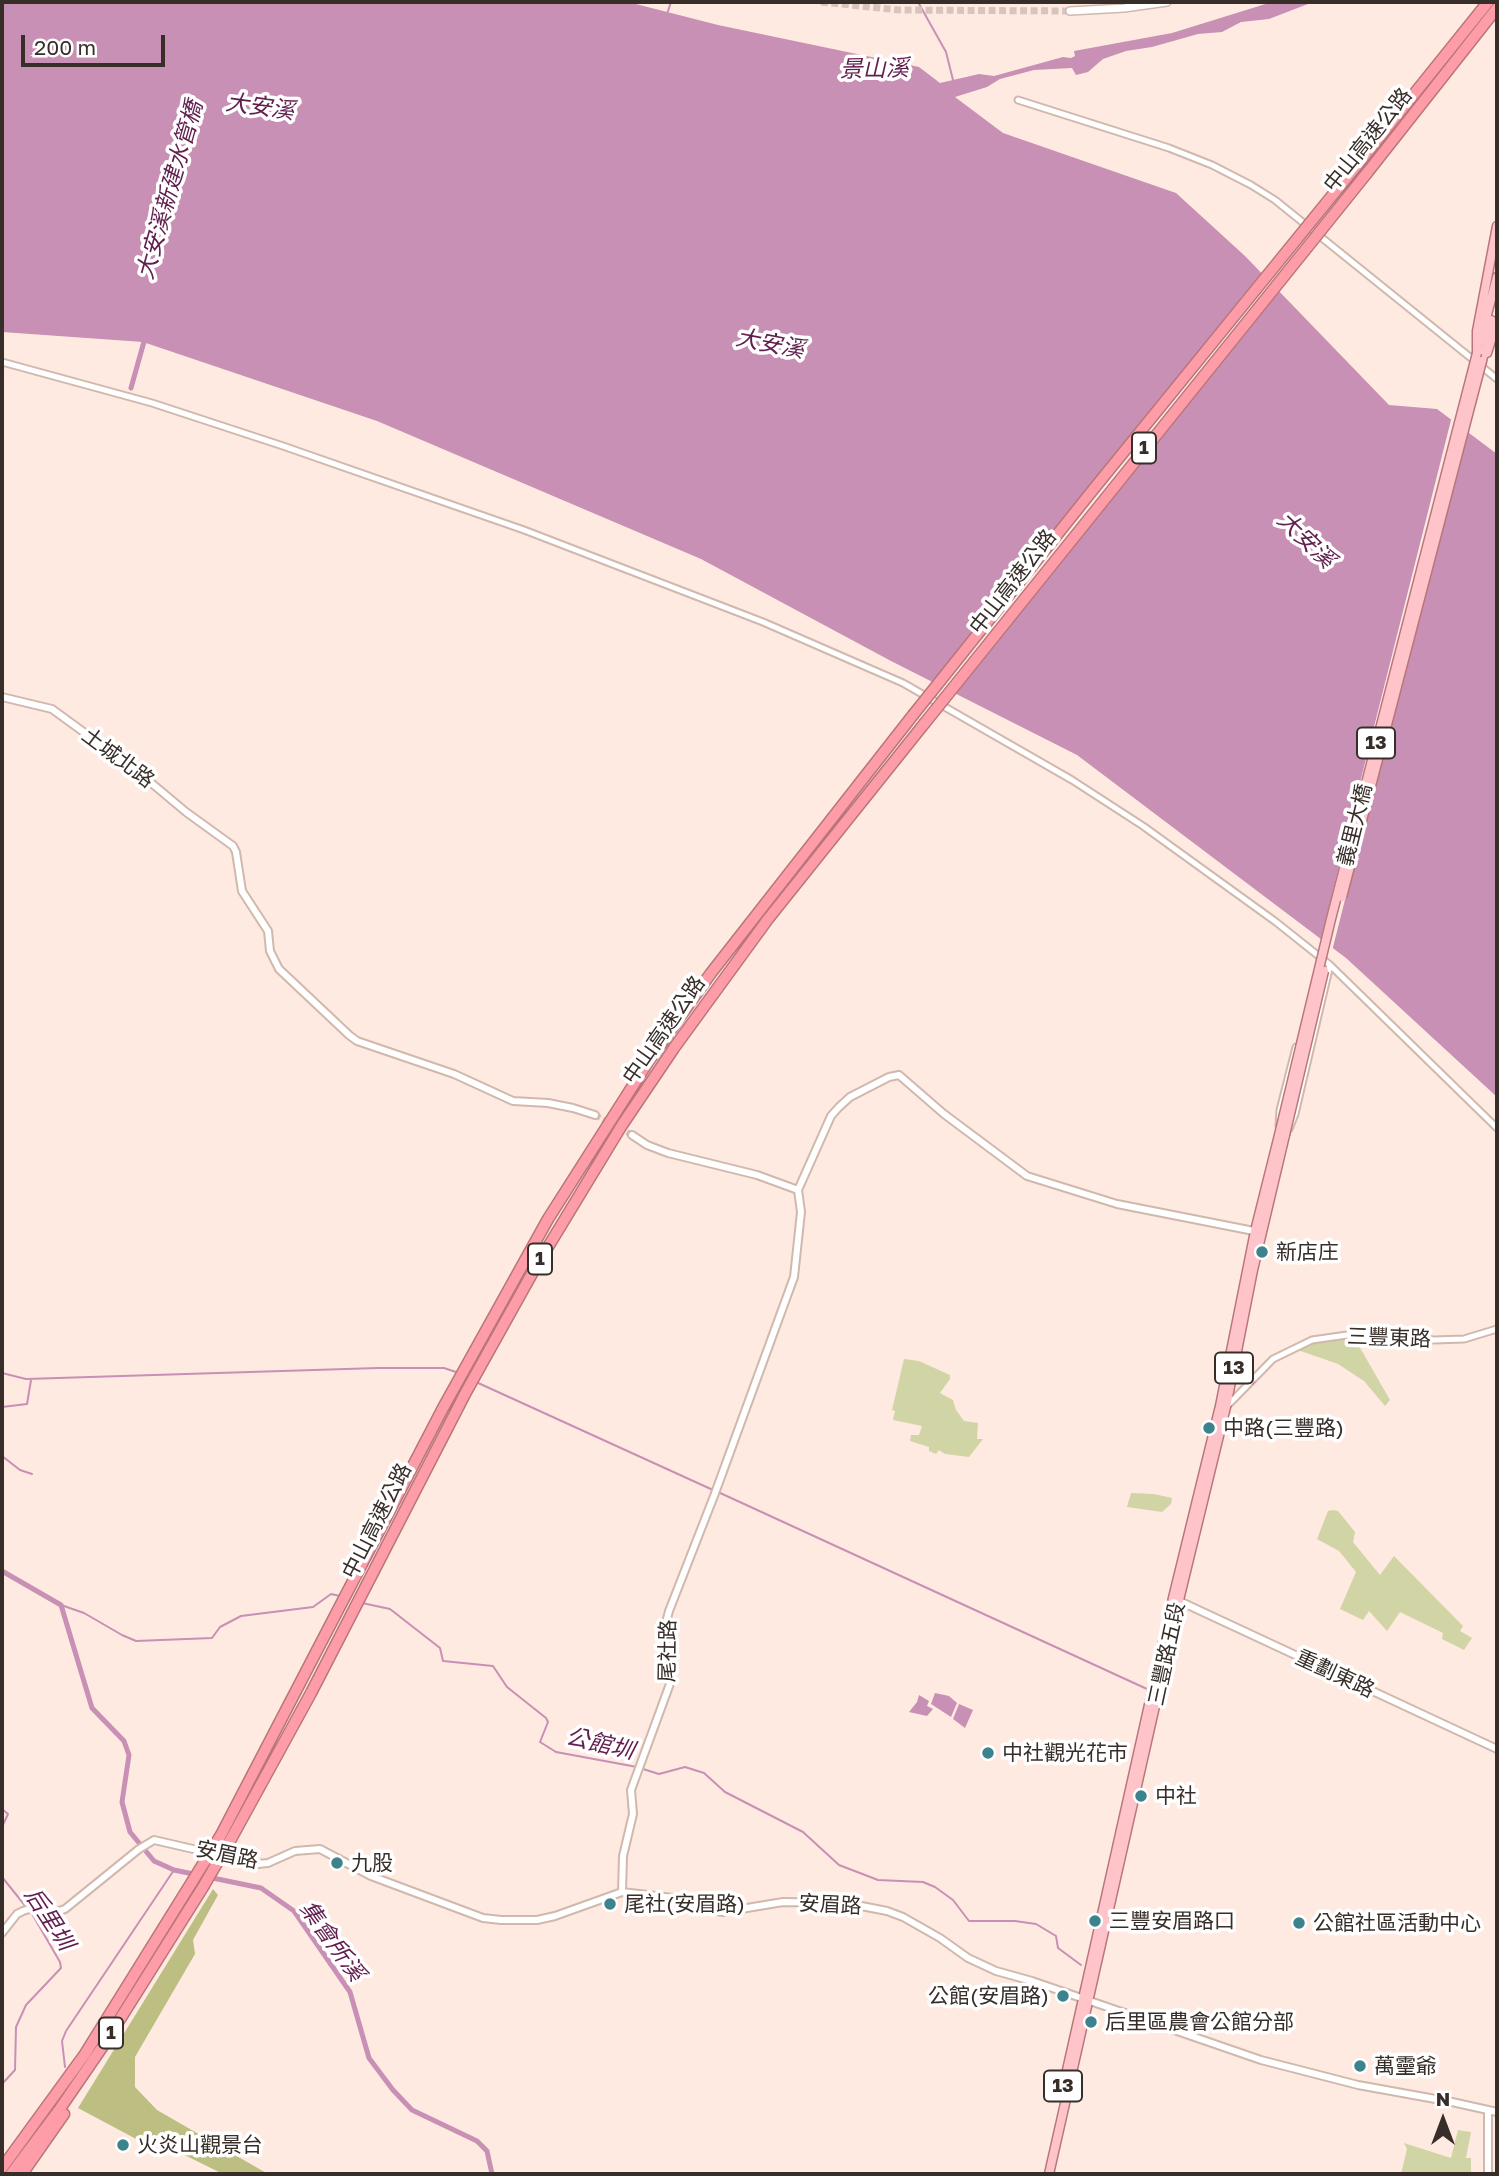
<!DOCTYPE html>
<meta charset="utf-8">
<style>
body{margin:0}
#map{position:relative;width:1499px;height:2176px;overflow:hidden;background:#ffeae1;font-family:"Golos Text",sans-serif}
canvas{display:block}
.frame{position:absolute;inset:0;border:4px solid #372e29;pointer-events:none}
.north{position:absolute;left:1408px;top:2085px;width:70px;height:70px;-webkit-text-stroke:5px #fff;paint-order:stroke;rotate:0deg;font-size:19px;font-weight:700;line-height:28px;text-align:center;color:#372e29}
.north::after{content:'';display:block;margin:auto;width:24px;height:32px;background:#372e29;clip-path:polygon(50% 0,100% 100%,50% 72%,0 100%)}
.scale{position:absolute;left:21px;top:35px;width:144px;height:32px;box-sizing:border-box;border:4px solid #372e29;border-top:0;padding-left:9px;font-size:21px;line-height:24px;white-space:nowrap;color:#372e29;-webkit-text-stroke:5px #fff;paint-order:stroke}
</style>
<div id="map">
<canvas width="1499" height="2176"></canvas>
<div class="frame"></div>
<div class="north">N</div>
<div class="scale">200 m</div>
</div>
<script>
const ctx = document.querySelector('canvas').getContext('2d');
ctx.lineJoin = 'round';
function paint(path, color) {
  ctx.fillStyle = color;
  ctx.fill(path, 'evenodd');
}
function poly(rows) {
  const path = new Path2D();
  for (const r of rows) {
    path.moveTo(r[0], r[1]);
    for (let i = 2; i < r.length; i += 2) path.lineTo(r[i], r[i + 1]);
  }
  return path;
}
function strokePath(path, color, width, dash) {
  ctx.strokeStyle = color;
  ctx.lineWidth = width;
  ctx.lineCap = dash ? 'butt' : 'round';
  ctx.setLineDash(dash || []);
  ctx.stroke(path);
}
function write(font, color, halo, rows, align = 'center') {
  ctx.font = font + ' "Golos Text","Noto Sans TC",sans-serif';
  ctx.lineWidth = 7;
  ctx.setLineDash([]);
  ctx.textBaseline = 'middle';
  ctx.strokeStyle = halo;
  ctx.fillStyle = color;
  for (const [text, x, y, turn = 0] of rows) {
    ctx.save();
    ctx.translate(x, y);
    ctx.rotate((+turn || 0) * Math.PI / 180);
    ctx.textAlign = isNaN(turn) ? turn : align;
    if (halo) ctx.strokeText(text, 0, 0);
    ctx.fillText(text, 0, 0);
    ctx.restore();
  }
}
paint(poly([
 [1347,1337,1355,1339,1390,1400,1385,1406,1364,1381,1338,1364,1295,1349,1325,1339],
 [904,1359,919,1361,950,1375,950,1379,940,1393,953,1400,956,1410,964,1421,978,1423,977,1439,983,1439,969,1457,945,1454,939,1450,936,1454,929,1451,929,1447,910,1441,911,1435,919,1435,922,1426,893,1420,895,1411,892,1410],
 [1131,1493,1154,1494,1172,1498,1171,1504,1162,1512,1127,1507],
 [1333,1510,1338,1511,1355,1532,1353,1542,1380,1575,1394,1556,1463,1626,1460,1631,1472,1638,1464,1650,1442,1639,1443,1633,1400,1612,1387,1631,1369,1611,1363,1620,1340,1609,1356,1572,1339,1551,1317,1539,1328,1511],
 [1458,2130,1471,2132,1466,2158,1471,2158,1471,2174,1401,2174,1407,2149,1404,2143,1451,2158]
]), '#d1d4a5');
paint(poly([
 [213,1889,218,1895,193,1940,195,1954,135,2057,135,2087,157,2110,268,2174,223,2174,152,2139,138,2140,78,2108]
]), '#bcbf81');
paint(poly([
 [2,2,628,2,718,25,919,67,940,83,979,74,994,76,1063,57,1071,58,1075,56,1074,51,1172,33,1272,2,1329,2,1308,4,1269,19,1241,22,1222,32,1198,34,1152,47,1126,51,1103,59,1088,72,1076,75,1072,68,1034,70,1000,79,987,87,955,97,1003,133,1176,193,1245,256,1389,405,1437,409,1497,454,1497,1097,1346,958,1077,755,891,661,701,559,377,421,143,342,2,332],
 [935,1693,949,1696,957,1703,951,1717,931,1704],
 [919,1695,929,1701,927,1706,933,1709,927,1716,909,1712,917,1702],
 [959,1704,973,1710,965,1728,953,1719]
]), '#c890b4');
paint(poly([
 [1264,270,1282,288,953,696,930,685],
 [1452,416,1465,426,1332,951,1320,942]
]), '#ffeae1');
strokePath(poly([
 [918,2,946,52,953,80],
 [667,14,671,2],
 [2,1373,26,1379,378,1368,444,1368,459,1373],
 [476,1382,713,1490],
 [2,1407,27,1404,31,1380],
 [2,1456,20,1470,32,1474],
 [718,1492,1147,1689],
 [362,1603,390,1609,440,1648,443,1661,493,1666,507,1687,546,1718,548,1722,540,1742,556,1752,637,1767],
 [61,1605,84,1613,122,1635,136,1641,212,1638,220,1627,241,1616,313,1607,331,1594,340,1596],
 [643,1769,659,1774,685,1767,704,1773,725,1792,803,1832,839,1865,878,1880,923,1882,935,1887,953,1900,969,1921,1015,1921,1036,1924,1056,1936,1058,1948,1081,1965],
 [2,1809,8,1814,2,1827],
 [2,1877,27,1908],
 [65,2067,62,2041,66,2031,174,1870],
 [2,2084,15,2070,16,2027,26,2005,61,1968,60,1962,31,1912]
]), '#c890b4', 2);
strokePath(poly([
 [131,388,145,338],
 [2,1571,61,1605,92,1708,124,1741,129,1755,122,1802,130,1832,154,1861,174,1870,261,1888,294,1911,350,1992,369,2058,393,2090,412,2110,477,2141,487,2151,492,2174]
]), '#c890b4', 5);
strokePath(poly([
 [595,1115,632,1135]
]), '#d7c4bc', 6, [6, 3]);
strokePath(poly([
 [821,2,899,10,1070,11]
]), '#d7c4bc', 7, [7, 3.5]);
const minor = poly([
 [1018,100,1169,148,1212,165,1251,185,1275,200,1497,379],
 [2,362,152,403,283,446,524,530,763,622,903,683,1072,780,1143,826,1276,922,1330,965,1497,1128],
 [1279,1126,1280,1110,1296,1047],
 [1289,1129,1295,1114,1330,965],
 [1229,1404,1273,1359,1312,1340,1354,1334,1434,1340,1464,1339,1497,1329]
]);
const tertiary = poly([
 [2,697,52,709,137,771,186,812,233,846,236,852,242,891,268,931,270,951,279,969,349,1035,357,1041,454,1074,513,1101,548,1103,573,1108,595,1115],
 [632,1135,647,1145,668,1153,757,1175,798,1190],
 [1175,1599,1497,1749],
 [622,1892,623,1856,633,1814,631,1790,671,1681,664,1630,669,1611,714,1496,794,1277,801,1212,798,1190,831,1116,839,1107,850,1097,889,1077,899,1075,944,1114,1027,1176,1117,1204,1259,1232],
 [2,1933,17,1914,23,1911,29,1909,56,1912,65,1909,139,1849,154,1840,258,1864,268,1863,295,1851,320,1849,371,1876,483,1918,501,1920,537,1920,555,1916,622,1892,682,1899,710,1910,723,1912,783,1902,846,1903,887,1911,903,1917,940,1938,968,1958,996,1971,1032,1981,1261,2060,1358,2085,1452,2102,1497,2112],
 [1488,2110,1488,2174]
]);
const secondary = poly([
 [1070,11,1124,8,1167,2]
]);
const primary = poly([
 [1480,341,1497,277],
 [1477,353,1477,331,1497,226],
 [1487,353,1497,321],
 [1482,361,1491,320],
 [1235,1366,1239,1373,1250,1380],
 [1063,2088,1173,1598,1220,1406,1255,1231,1279,1135],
 [1049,2174,1179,1600,1226,1407,1253,1270,1285,1135]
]);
const motorway = poly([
 [1357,165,1488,2],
 [1367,173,1497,8],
 [221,1835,443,1408,548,1219,648,1062,711,973,913,715],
 [231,1839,311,1693,466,1392,534,1270,622,1125,674,1048,768,919,924,724],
 [2,2168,85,2054,192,1882],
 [11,2174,59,2110,105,2043,203,1887],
 [22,2174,64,2114]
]);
strokePath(minor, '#d0b8ad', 9);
strokePath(tertiary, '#d0b8ad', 10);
strokePath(secondary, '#d0b8ad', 10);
strokePath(primary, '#b8767b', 11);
strokePath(motorway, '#b8767b', 13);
strokePath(minor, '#fff', 5);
strokePath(tertiary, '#fff', 6);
strokePath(secondary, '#fff', 7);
strokePath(primary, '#fec4ca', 8);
strokePath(motorway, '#fe9da7', 10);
const primaryBridge = poly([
 [1342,897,1482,361],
 [1279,1135,1331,919,1477,353],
 [1285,1135,1324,971]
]);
const motorwayBridge = poly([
 [913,715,1092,491,1357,165],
 [924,724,1367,173],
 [192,1882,221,1835],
 [203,1887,231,1839]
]);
strokePath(primaryBridge, '#b8767b', 11, []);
strokePath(motorwayBridge, '#b8767b', 13, []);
strokePath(primaryBridge, '#fec4ca', 8);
strokePath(motorwayBridge, '#fe9da7', 10);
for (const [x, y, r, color] of [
 [1262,1252,7,"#3c838d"],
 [1209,1428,7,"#3c838d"],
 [988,1753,7,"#3c838d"],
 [1141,1796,7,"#3c838d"],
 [337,1863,7,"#3c838d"],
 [610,1904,7,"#3c838d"],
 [1095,1921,7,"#3c838d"],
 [1299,1923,7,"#3c838d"],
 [1063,1996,7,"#3c838d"],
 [1091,2022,7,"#3c838d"],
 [1360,2066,7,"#3c838d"],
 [123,2145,7,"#3c838d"]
]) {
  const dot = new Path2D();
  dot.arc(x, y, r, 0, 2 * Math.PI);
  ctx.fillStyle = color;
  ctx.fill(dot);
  strokePath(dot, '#fff', 2.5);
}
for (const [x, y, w] of [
 [1144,448,24],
 [1376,743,38],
 [540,1259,24],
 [1234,1368,38],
 [111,2033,24],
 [1063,2086,38]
]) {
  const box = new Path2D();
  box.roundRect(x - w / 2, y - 15.5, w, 31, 5);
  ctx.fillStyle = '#fff';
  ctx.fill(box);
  strokePath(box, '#372e29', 2);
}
write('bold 19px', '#372e29', null, [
 ["1",1144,448],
 ["13",1376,743],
 ["1",540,1259],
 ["13",1234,1368],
 ["1",111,2033],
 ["13",1063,2086]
]);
write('21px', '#372e29', '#fff', [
 ["中山高速公路",1368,140,-51],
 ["中山高速公路",1013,582,-52],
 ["土城北路",118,758,37],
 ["義里大橋",1355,825,-76],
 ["中山高速公路",664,1030,-55],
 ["三豐東路",1389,1338,2],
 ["中山高速公路",377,1521,-63],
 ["尾社路",668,1651,-89],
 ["三豐路五段",1167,1654,-78],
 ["重劃東路",1335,1674,25],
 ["安眉路",227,1855,12],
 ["安眉路",830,1905,3]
]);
write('21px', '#372e29', '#fff', [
 ["新店庄",1276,1252],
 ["中路(三豐路)",1223,1428],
 ["中社觀光花市",1002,1753],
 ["中社",1155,1796],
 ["九股",351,1863],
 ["尾社(安眉路)",624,1904],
 ["三豐安眉路口",1109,1921],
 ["公館社區活動中心",1313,1923],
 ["公館(安眉路)",1049,1996,"right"],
 ["后里區農會公館分部",1105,2022],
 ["萬𤫊爺",1374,2066],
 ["火炎山觀景台",137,2145]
], 'left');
write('italic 23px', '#611e4e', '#fff', [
 ["景山溪",874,69,-1],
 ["大安溪",260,107,8],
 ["大安溪新建水管橋",170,190,-74],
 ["大安溪",770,344,11],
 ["大安溪",1306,540,44],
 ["公館圳",600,1744,13],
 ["后里圳",49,1919,57],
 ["集會所溪",332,1941,54]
]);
</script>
